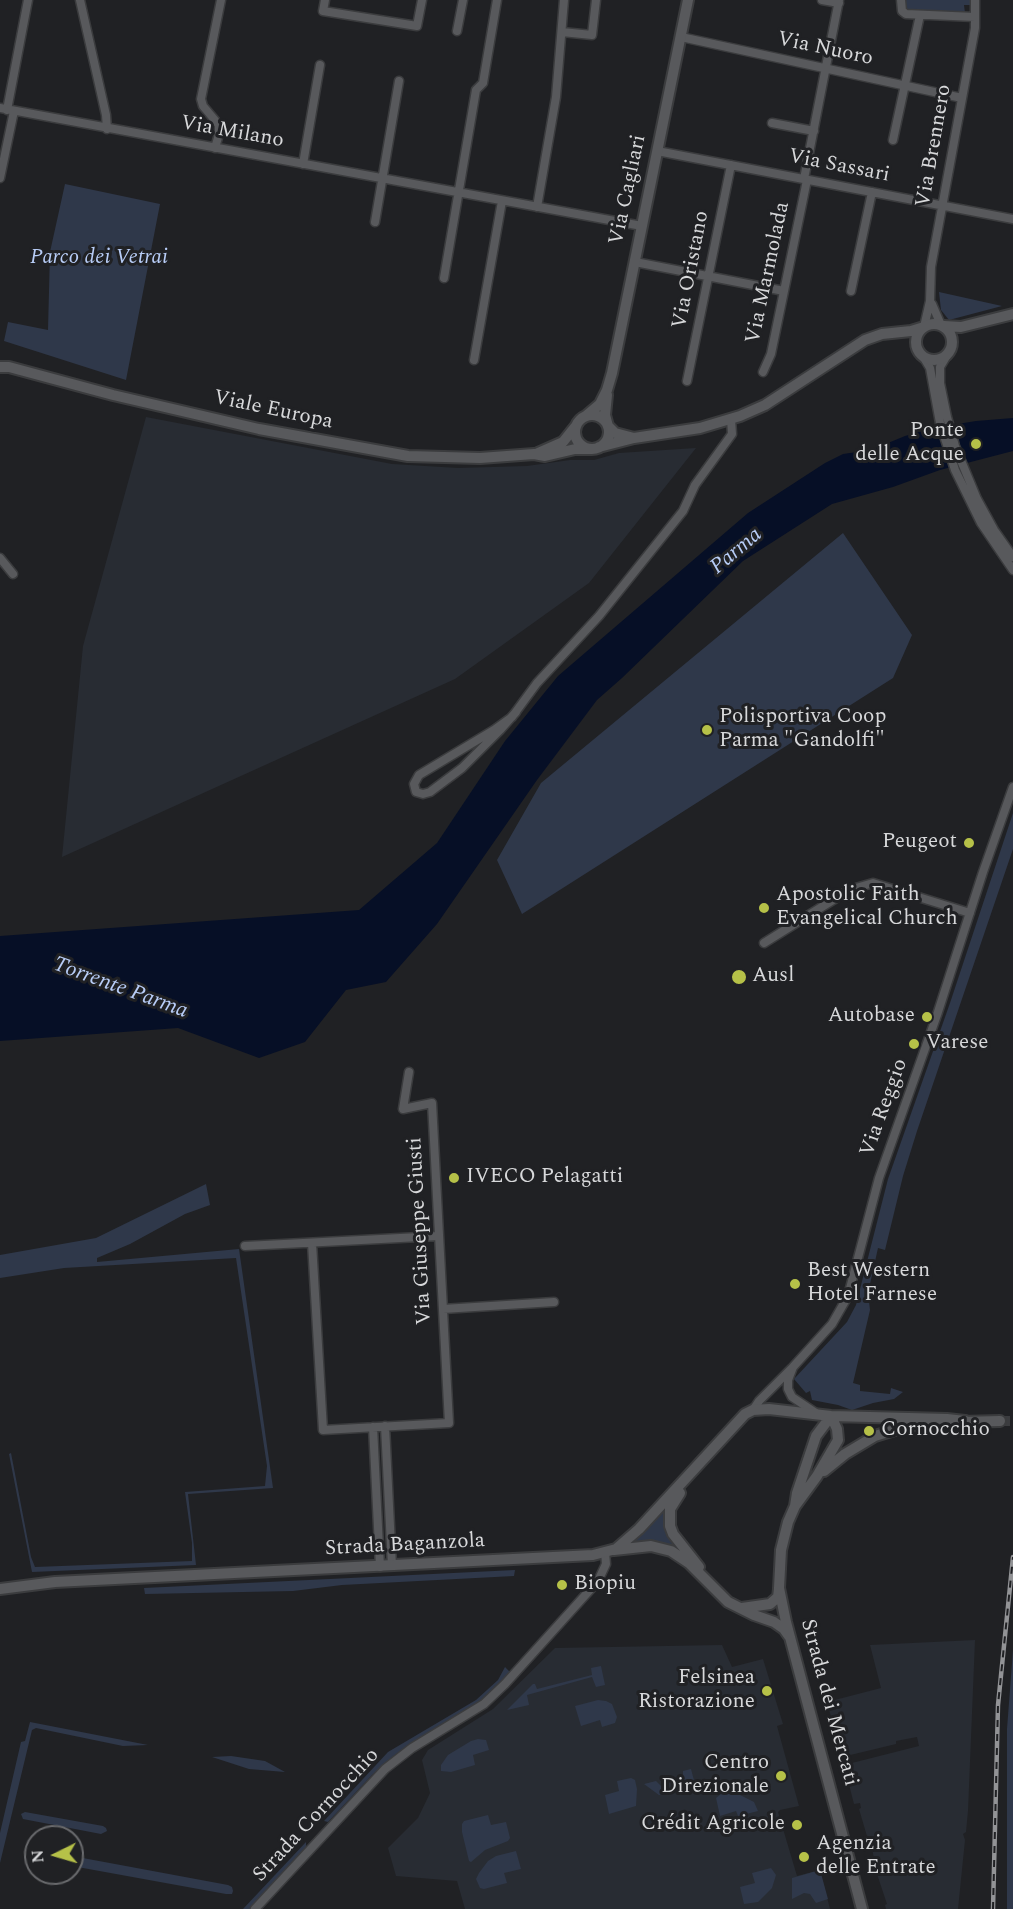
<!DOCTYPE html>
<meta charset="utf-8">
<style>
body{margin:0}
#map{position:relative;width:1013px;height:1909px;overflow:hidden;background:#202124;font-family:Spectral,serif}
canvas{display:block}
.north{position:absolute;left:24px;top:1825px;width:60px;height:60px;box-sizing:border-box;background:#202124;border:2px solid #696a6d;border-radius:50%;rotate:265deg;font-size:16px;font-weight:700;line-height:24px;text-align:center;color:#d7d8da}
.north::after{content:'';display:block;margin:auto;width:21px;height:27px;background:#b6c148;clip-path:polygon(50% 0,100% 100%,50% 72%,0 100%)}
</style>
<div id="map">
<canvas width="1013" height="1909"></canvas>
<div class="north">N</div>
</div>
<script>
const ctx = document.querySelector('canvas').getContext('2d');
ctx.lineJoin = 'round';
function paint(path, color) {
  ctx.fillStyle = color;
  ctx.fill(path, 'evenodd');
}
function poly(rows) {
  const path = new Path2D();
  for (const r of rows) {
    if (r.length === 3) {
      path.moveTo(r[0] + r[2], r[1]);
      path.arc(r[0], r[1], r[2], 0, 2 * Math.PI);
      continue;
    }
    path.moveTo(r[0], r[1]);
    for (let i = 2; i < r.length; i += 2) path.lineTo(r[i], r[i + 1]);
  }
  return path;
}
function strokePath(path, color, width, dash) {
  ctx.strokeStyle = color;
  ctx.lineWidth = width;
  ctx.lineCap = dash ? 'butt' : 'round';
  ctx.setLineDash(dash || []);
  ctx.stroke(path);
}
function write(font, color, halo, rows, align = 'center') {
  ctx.font = font + ' Spectral,serif';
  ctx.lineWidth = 6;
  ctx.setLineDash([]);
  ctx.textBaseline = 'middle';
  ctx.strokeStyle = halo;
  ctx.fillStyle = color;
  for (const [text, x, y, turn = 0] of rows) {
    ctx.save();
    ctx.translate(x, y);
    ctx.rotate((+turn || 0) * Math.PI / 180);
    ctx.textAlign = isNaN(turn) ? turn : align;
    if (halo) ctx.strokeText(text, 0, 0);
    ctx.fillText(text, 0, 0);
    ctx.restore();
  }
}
paint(poly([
 [146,417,392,464,458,468,527,466,570,460,594,460,619,453,696,448,589,583,455,679,62,857,83,646],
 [975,1640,968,1811,966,1832,963,1834,965,1840,958,1909,886,1909,885,1905,887,1904,877,1874,871,1843,869,1843,859,1809,861,1808,860,1803,854,1804,844,1765,919,1746,917,1737,896,1741,896,1744,842,1757,827,1702,881,1688,870,1645],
 [722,1645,732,1667,763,1659,783,1724,777,1726,799,1806,780,1810,778,1812,797,1876,820,1870,830,1909,465,1909,457,1881,396,1876,388,1848,418,1818,430,1793,422,1760,428,1750,493,1709,555,1648]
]), '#282c33');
paint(poly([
 [905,0,970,0,970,5,964,5,965,13,906,10],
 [65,184,160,204,126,380,4,341,8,322,48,330,50,252],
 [939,292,1002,306,949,320,941,310],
 [843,533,912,635,893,678,522,914,497,860,541,783],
 [1013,813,1013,849,917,1131,903,1176,885,1250,878,1248,868,1293,870,1310,853,1383,860,1385,860,1391,890,1394,891,1388,903,1392,894,1399,873,1403,852,1410,838,1405,812,1400,810,1391,806,1393,794,1379,847,1322,856,1305,888,1179,950,1003],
 [206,1184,210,1205,185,1214,130,1244,97,1258,97,1262,239,1249,273,1488,188,1494,196,1565,32,1572,9,1454,11,1453,31,1557,35,1567,192,1561,192,1543,185,1492,265,1486,267,1466,236,1258,64,1268,0,1278,0,1255,96,1238],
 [667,1507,683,1551,656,1541,629,1543],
 [515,1570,514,1576,342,1585,293,1591,145,1594,144,1588],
 [1013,1650,1013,1909,1007,1909,1007,1729],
 [601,1666,605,1685,596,1687,592,1677,527,1695,529,1705,507,1710,533,1684,535,1684,537,1689,592,1675,591,1668],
 [505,1667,511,1673,489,1695,471,1708,396,1754,372,1775,328,1822,324,1821,388,1752,476,1700,498,1680],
 [598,1700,606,1701,612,1704,617,1717,615,1723,602,1727,600,1720,581,1726,575,1706],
 [30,1722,148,1745,123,1746,36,1728,32,1730,0,1863,0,1833,21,1742,25,1741],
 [478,1739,486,1740,489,1750,473,1755,475,1765,451,1772,441,1771,441,1765,448,1755,471,1741],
 [231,1756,265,1761,285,1772,249,1769,212,1757],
 [691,1769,696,1788,659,1795,644,1784,656,1781,664,1789,678,1786,683,1777,683,1771],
 [631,1778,635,1780,637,1789,636,1806,609,1814,605,1795,619,1791,617,1781],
 [736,1793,754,1802,758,1811,738,1816,736,1811,720,1816,716,1798,721,1794],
 [25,1812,103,1826,106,1828,107,1831,101,1834,23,1819,21,1814],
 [488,1815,491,1825,506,1822,510,1838,508,1841,485,1850,471,1862,469,1861,462,1832,462,1824,464,1821],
 [306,1842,306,1847,255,1904,250,1909,243,1909],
 [516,1851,521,1869,504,1873,507,1883,484,1889,480,1888,476,1879,479,1873,488,1861,496,1856],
 [72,1856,228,1885,232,1887,233,1891,232,1894,226,1894,72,1866],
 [771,1868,776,1875,772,1888,758,1902,744,1904,740,1887,755,1883,752,1873],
 [820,1870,828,1899,816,1903,810,1894,804,1893,792,1899,792,1878]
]), '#2f384a');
paint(poly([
 [1013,418,1013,451,940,470,893,487,832,504,743,561,622,678,597,700,537,780,437,924,386,982,346,990,305,1042,259,1058,178,1028,0,1041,0,936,359,910,437,843,505,741,558,676,748,513,825,463,843,454,871,450,905,436,933,428,976,421]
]), '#060f26');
strokePath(poly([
 [1000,1421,1013,1421]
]), '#3b3c3f', 10, [10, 5]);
const street = poly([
 [80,0,106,115,107,129],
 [325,0,323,11,417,26,422,0],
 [822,0,839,3],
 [901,0,902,11,906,14,975,17],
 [457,31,463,0],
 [562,32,592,35,596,0],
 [681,37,962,98],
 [0,108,642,226],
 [7,110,28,0],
 [772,123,814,131],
 [893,140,920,15],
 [215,148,219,134,219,125,203,106,201,99,221,0],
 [657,151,1013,219],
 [303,164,320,65],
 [0,178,14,111],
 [804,179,839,0],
 [537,207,556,97,564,0],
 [375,222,399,81],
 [635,262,784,291],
 [444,278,476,90,483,83,497,0],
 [851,291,872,192],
 [932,304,941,325],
 [924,327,930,301,931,267,975,28,975,0],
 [946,357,940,367,940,383,947,417,955,446,977,499,994,530,1013,557],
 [924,358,930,368,940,423,955,470,981,523,1013,570],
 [474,360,502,201],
 [763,372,771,354,807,180],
 [687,381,731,165],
 [0,558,13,574],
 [516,712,500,730,462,768,430,792,423,794,416,792,414,784,419,775,494,730,512,717,537,683,599,616,683,511,695,485,732,434,731,419],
 [764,943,849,890,873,883,970,913],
 [312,1243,323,1430,449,1423,432,1103,403,1109,409,1072],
 [245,1246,439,1236],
 [443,1309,554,1302],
 [753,1410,759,1401,792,1368],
 [816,1413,792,1397,788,1389,788,1380,793,1367,832,1324,848,1296,879,1178,937,1015,983,872,1013,787],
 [385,1426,392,1566],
 [373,1427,380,1567],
 [255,1909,385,1769,412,1748,484,1704,505,1684,598,1581,606,1564,605,1552]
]);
const secondary = poly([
 [934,342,18],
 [944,326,961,327,1013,314],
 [0,367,9,367,113,395,259,429,408,456,480,458,534,454,545,456,575,449,590,449],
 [607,395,605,415,608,426,615,433,634,438],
 [587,415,600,404,607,390,612,373,688,0],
 [592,432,17],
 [599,447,634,438,700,428,740,416,765,405,865,340,882,334,911,331,924,327],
 [538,453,563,442,575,427],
 [831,1416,837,1429,838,1440,817,1476,795,1506,788,1522,781,1550,779,1588,786,1622,862,1909],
 [961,1422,1000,1421],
 [824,1471,845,1454,875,1436,901,1428,925,1425],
 [680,1493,670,1509,670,1526,673,1534,699,1567],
 [795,1506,797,1493,816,1436,831,1416],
 [614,1550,651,1546,671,1551,689,1563,728,1602,754,1615,774,1622,784,1629,789,1636],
 [0,1589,55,1582,593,1555,616,1549,639,1529,745,1414,753,1410,769,1409,831,1416,947,1419,965,1421],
 [742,1608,770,1604,778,1597,779,1589]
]);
strokePath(street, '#3b3c3e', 11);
strokePath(secondary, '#3b3c3e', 14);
strokePath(street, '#58595c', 8);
strokePath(secondary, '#58595c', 10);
const rail = poly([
 [993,1909,998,1705,1013,1557]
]);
strokePath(rail, '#929396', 4.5);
strokePath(rail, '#202124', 2, [7]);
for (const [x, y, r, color] of [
 [976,444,6,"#b6c148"],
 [707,730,6,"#b6c148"],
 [969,843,6,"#b6c148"],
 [764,908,6,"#b6c148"],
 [739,977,8,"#b6c148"],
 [927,1017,6,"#b6c148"],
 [914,1044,6,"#b6c148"],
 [454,1178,6,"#b6c148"],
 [795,1284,6,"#b6c148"],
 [869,1431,6,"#b6c148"],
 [562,1585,6,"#b6c148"],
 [767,1691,6,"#b6c148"],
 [781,1776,6,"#b6c148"],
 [797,1825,6,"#b6c148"],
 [804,1857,6,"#b6c148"]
]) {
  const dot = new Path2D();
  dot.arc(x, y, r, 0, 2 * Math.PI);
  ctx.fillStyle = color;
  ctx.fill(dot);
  strokePath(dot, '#202124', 2);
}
write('21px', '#d7d8da', '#202124', [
 ["Via Nuoro",825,50,12],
 ["Via Milano",232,133,10],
 ["Via Brennero",935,146,-80],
 ["Via Sassari",839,167,11],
 ["Via Cagliari",629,190,-78],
 ["Via Oristano",692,270,-79],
 ["Via Marmolada",769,273,-78],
 ["Viale Europa",273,411,12],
 ["Via Reggio",885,1108,-70],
 ["Via Giuseppe Giusti",421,1231,-93],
 ["Strada Baganzola",405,1546,-3],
 ["Strada dei Mercati",828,1703,75],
 ["Strada Cornocchio",317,1816,-47]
]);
write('italic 21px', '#b9cef8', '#202124', [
 ["Parco dei Vetrai",99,259]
]);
write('21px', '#d7d8da', '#202124', [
 ["Ponte",964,432,"right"],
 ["delle Acque",964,456,"right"],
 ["Polisportiva Coop",719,718],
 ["Parma \"Gandolfi\"",719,742],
 ["Peugeot",957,843,"right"],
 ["Apostolic Faith",776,896],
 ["Evangelical Church",776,920],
 ["Ausl",752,977],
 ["Autobase",915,1017,"right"],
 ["Varese",926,1044],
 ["IVECO Pelagatti",466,1178],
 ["Best Western",807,1272],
 ["Hotel Farnese",807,1296],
 ["Cornocchio",881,1431],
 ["Biopiu",574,1585],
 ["Felsinea",755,1679,"right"],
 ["Ristorazione",755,1703,"right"],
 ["Centro",769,1764,"right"],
 ["Direzionale",769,1788,"right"],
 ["Crédit Agricole",785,1825,"right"],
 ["Agenzia",816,1845],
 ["delle Entrate",816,1869]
], 'left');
write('italic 22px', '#b7ccf6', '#202124', [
 ["Parma",737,552,-40],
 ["Torrente Parma",120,989,20]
]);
</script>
